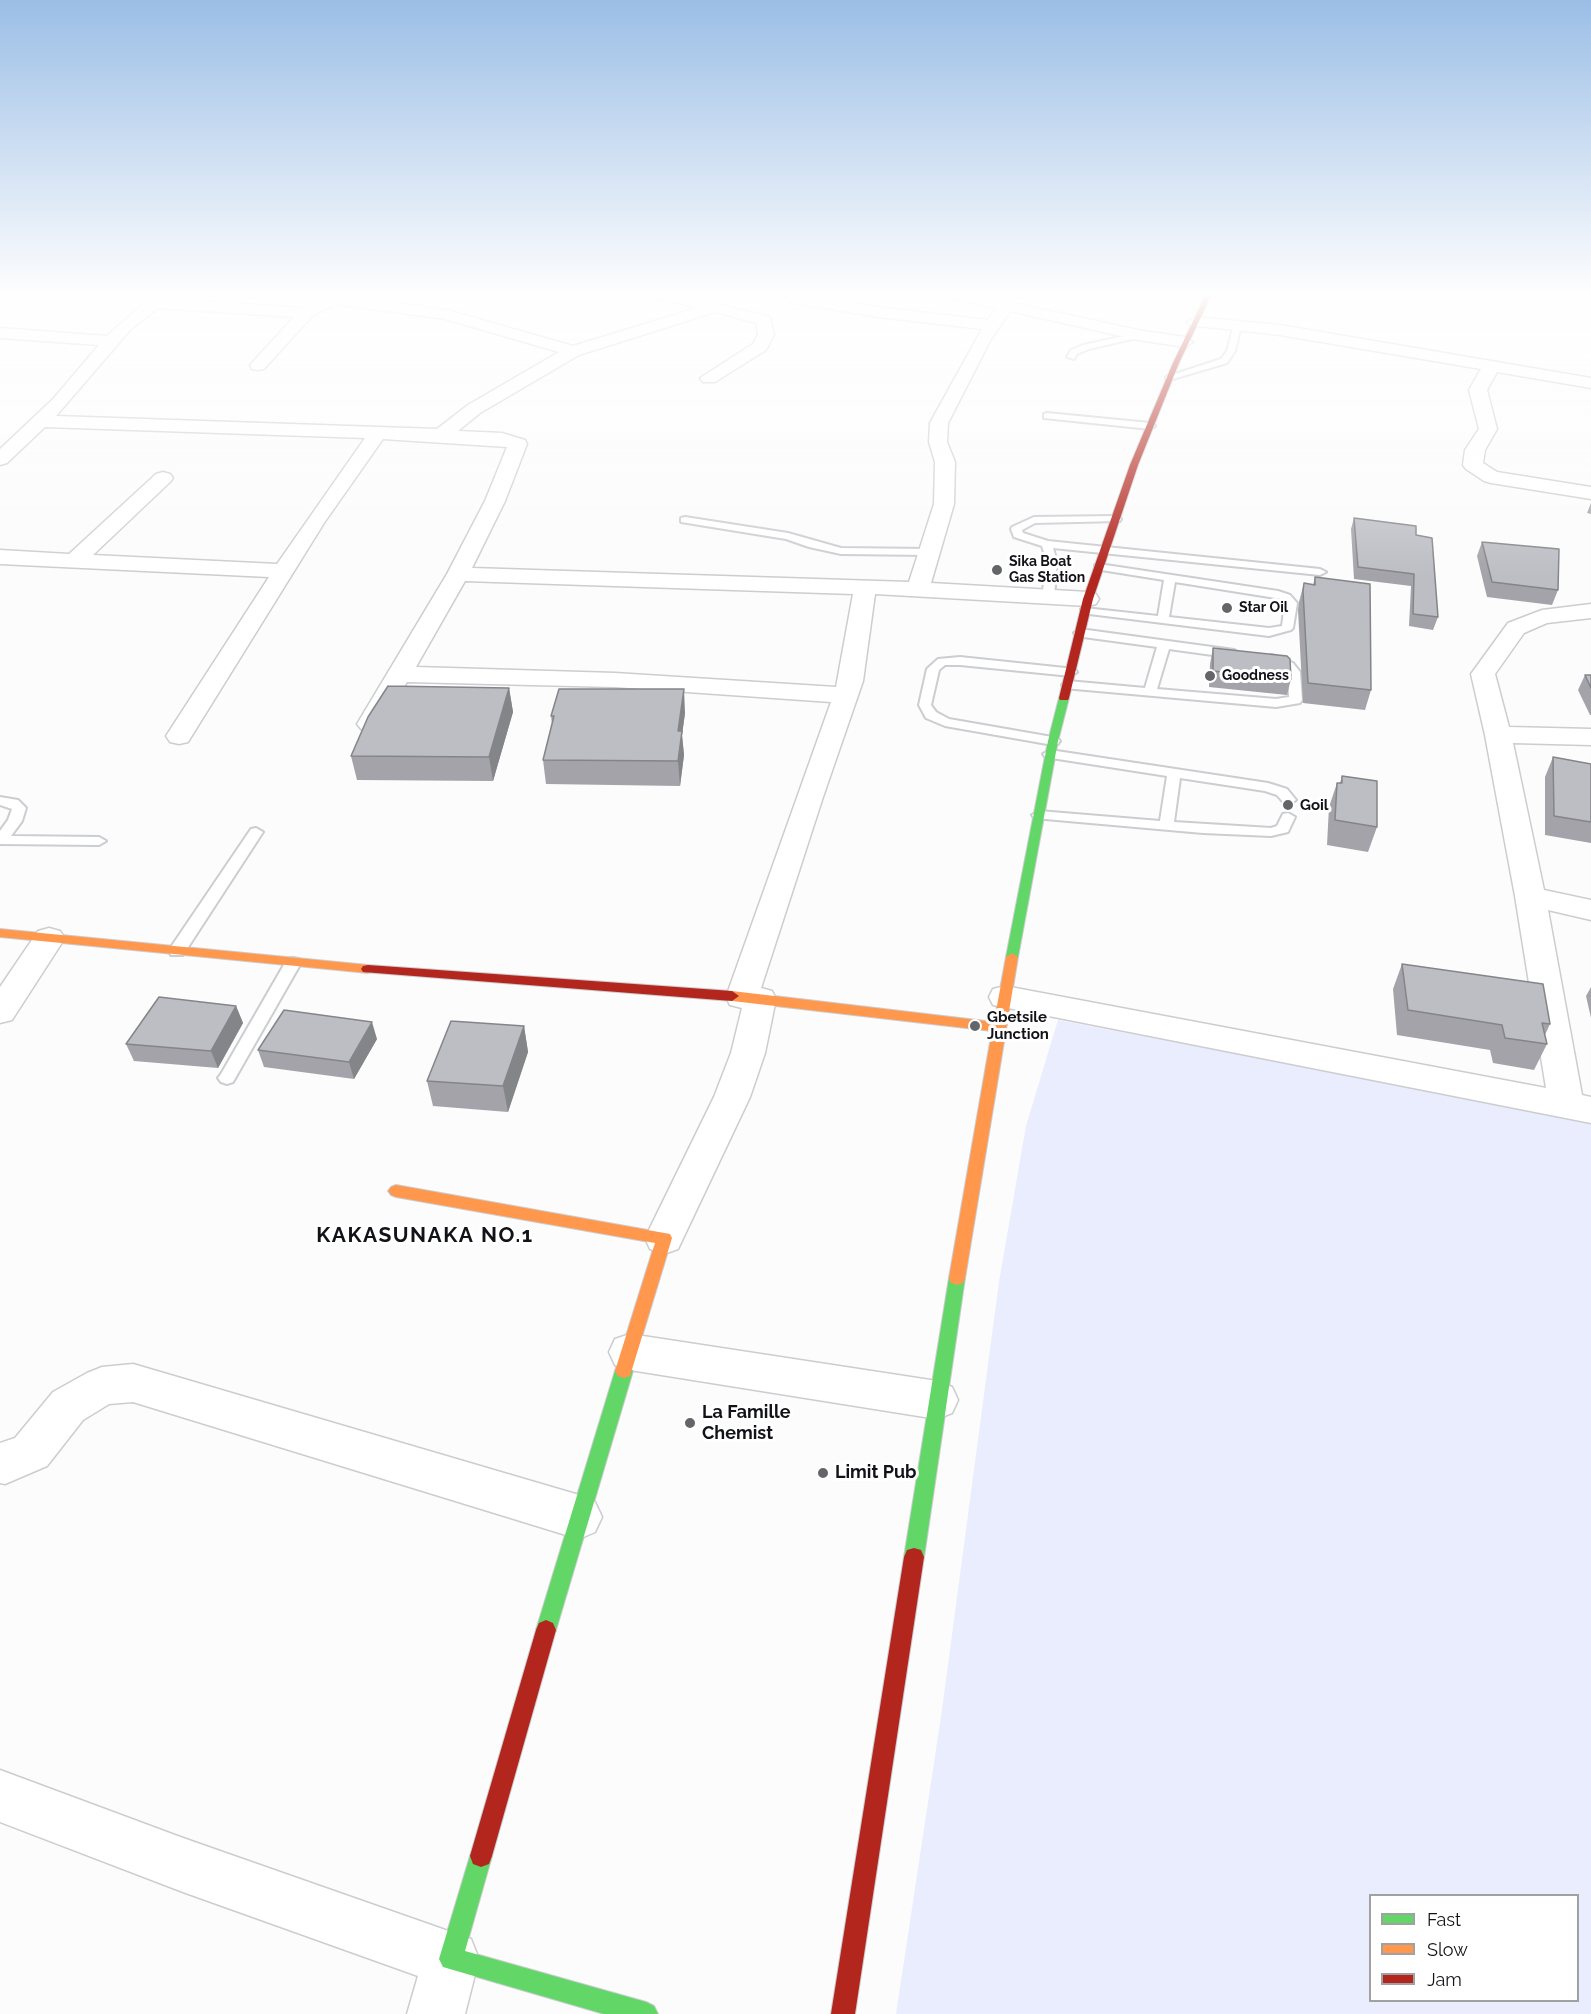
<!DOCTYPE html>
<style>
body{margin:0}
#map{position:relative;width:1591px;height:2014px;overflow:hidden;background:#fcfcfd;font-family:Raleway,sans-serif}
canvas{display:block}
.legend{position:absolute;left:1369px;top:1894px;width:210px;height:108px;box-sizing:border-box;background:#fff;border:2px solid #a0a1a3;margin:0;padding:8px 10px;list-style:none;font-size:18px;color:#121318}
.legend li{display:flex;align-items:center;gap:12px;height:30px}
.legend b{width:30px;border:2px solid #a0a1a3}
</style>
<div id="map">
<canvas width="1591" height="2014"></canvas>
<ul class="legend">
<li><b style="height:8px;background:#63d668"></b>Fast</li>
<li><b style="height:8px;background:#ff974d"></b>Slow</li>
<li><b style="height:8px;background:#b3261e"></b>Jam</li>
</ul>
</div>
<script>
const ctx = document.querySelector('canvas').getContext('2d');
ctx.lineJoin = 'round';
function paint(path, color) {
  ctx.fillStyle = color;
  ctx.fill(path, 'evenodd');
}
function poly(rows) {
  const path = new Path2D();
  for (const r of rows) {
    path.moveTo(r[0], r[1]);
    for (let i = 2; i < r.length; i += 2) path.lineTo(r[i], r[i + 1]);
  }
  return path;
}
function strokePath(path, color, width, dash) {
  ctx.strokeStyle = color;
  ctx.lineWidth = width;
  ctx.lineCap = dash ? 'butt' : 'round';
  ctx.setLineDash(dash || []);
  ctx.stroke(path);
}
function write(font, color, halo, rows, align = 'center') {
  ctx.font = font + ' Raleway,sans-serif';
  ctx.lineWidth = 6;
  ctx.setLineDash([]);
  ctx.textBaseline = 'middle';
  ctx.strokeStyle = halo;
  ctx.fillStyle = color;
  for (const [text, x, y, turn = 0] of rows) {
    ctx.save();
    ctx.translate(x, y);
    ctx.rotate((+turn || 0) * Math.PI / 180);
    ctx.textAlign = isNaN(turn) ? turn : align;
    if (halo) ctx.strokeText(text, 0, 0);
    ctx.fillText(text, 0, 0);
    ctx.restore();
  }
}
paint(poly([
 [1058,1020,1591,1121,1591,2014,896,2014,942,1710,999,1282,1026,1126],
 [1370,1896,1578,1896,1578,2000,1370,2000]
]), '#e9edfd');
const lane = poly([
 [1234,324,1241,326,1235,351,1227,363,1166,381,1166,377,1221,359,1227,351,1234,324],
 [1138,333,1142,335,1141,337,1089,349,1077,354,1074,359,1067,357,1071,350,1083,345,1138,333],
 [1047,413,1150,423,1155,426,1150,429,1044,418,1044,414,1047,413],
 [1116,516,1121,519,1120,521,1035,523,1022,530,1023,533,1048,541,1320,569,1326,572,1320,575,1053,548,1057,562,1054,597,1048,600,1044,599,1042,597,1047,562,1042,546,1014,537,1011,529,1012,527,1034,517,1116,516],
 [685,517,788,533,841,548,928,549,933,552,928,555,841,554,809,547,786,539,681,522,681,518,685,517],
 [1099,564,1278,591,1290,595,1297,603,1293,628,1291,630,1269,636,1081,613,1081,609,1085,608,1158,616,1164,580,1095,569,1095,565,1099,564],
 [1175,582,1282,599,1285,603,1282,626,1269,628,1169,617,1175,582],
 [1080,629,1234,650,1240,654,1234,658,1169,649,1157,689,1276,699,1289,697,1288,672,1265,659,1271,655,1275,656,1293,663,1300,672,1302,700,1300,703,1276,707,1064,688,1062,685,1064,682,1068,681,1145,688,1157,647,1076,636,1074,633,1080,629],
 [960,657,1075,669,1077,672,1071,676,960,665,945,665,939,670,931,705,936,712,949,719,1058,738,1060,741,1058,744,1053,745,945,726,926,718,919,705,927,669,938,659,960,657],
 [1050,750,1268,783,1287,789,1296,800,1289,804,1284,803,1277,795,1265,791,1180,778,1174,822,1271,828,1277,826,1283,814,1288,813,1295,817,1288,832,1271,836,1203,833,1034,818,1032,815,1039,811,1160,821,1167,776,1045,757,1043,754,1050,750],
 [0,797,18,800,26,808,22,821,11,836,99,837,106,841,99,845,0,844,0,831,8,820,12,809,0,805,0,797],
 [256,828,263,832,183,955,171,955,169,951,171,947,251,829,256,828],
 [293,958,299,959,301,963,233,1082,227,1084,221,1082,218,1078,221,1074,285,963,287,959,293,958]
]);
const street = poly([
 [159,294,178,294,172,299,303,308,330,294,350,294,348,296,447,310,573,346,697,308,654,297,651,294,679,294,770,317,774,335,766,350,715,382,703,382,700,378,753,344,758,335,756,323,715,312,579,355,480,413,458,431,502,433,525,440,527,444,505,501,472,568,909,582,934,504,935,462,929,442,930,423,982,329,878,317,794,303,789,301,786,298,789,295,798,294,878,307,988,320,996,308,948,297,945,294,974,294,1000,300,1001,294,1017,294,1014,303,1138,330,1185,337,1193,342,1185,347,1138,340,1010,311,990,341,948,423,947,442,955,462,954,504,931,583,1088,592,1096,594,1099,599,1096,604,1088,606,875,594,863,681,823,797,761,988,772,991,776,999,765,1053,750,1097,678,1249,664,1254,650,1249,645,1238,714,1097,731,1053,742,1008,730,1005,726,997,831,702,615,687,407,682,379,729,370,732,361,729,357,724,447,574,485,501,507,447,383,439,324,523,188,742,179,744,170,742,166,736,269,577,0,564,0,550,69,554,156,474,163,472,170,474,173,478,170,482,93,555,277,564,365,438,45,427,7,463,0,465,0,449,54,398,99,345,0,338,0,328,107,336,143,304,159,294],
 [336,304,445,319,559,352,468,405,437,429,56,416,131,329,158,308,294,317,250,365,252,369,258,370,264,369,312,316,336,304],
 [465,581,853,594,836,687,615,673,416,667,465,581],
 [1195,317,1280,325,1591,378,1591,388,1497,372,1487,390,1497,429,1485,450,1483,463,1497,472,1591,487,1591,499,1491,483,1484,481,1466,469,1463,465,1465,450,1479,429,1469,390,1481,369,1280,335,1189,325,1187,322,1195,317],
 [1591,604,1591,618,1547,623,1524,633,1495,674,1509,727,1591,729,1591,745,1513,743,1544,890,1591,900,1591,920,1548,910,1582,1095,1591,1097,1591,1123,993,1005,989,997,993,989,1005,986,1546,1088,1515,896,1485,735,1471,674,1508,623,1542,610,1591,604],
 [49,928,60,931,65,938,12,1020,0,1023,0,987,38,931,49,928],
 [630,1334,937,1381,952,1387,958,1400,952,1413,937,1419,630,1370,615,1365,609,1352,615,1339,630,1334],
 [133,1364,579,1495,595,1502,602,1517,595,1532,579,1539,133,1402,109,1404,83,1420,47,1466,5,1484,0,1483,0,1443,15,1438,53,1392,87,1373,102,1367,133,1364],
 [0,1770,183,1838,471,1939,479,1959,465,2014,407,2014,418,1976,183,1892,0,1822,0,1770]
]);
const fast = poly([
 [1064,695,1069,698,1058,741,1018,957,1012,961,1006,957,1048,741,1059,698,1064,695],
 [957,1271,963,1273,965,1278,924,1557,921,1564,914,1566,907,1564,904,1557,949,1278,951,1273,957,1271],
 [624,1364,630,1366,633,1371,556,1630,553,1637,546,1640,539,1637,536,1630,615,1371,618,1366,624,1364],
 [481,1845,489,1848,492,1856,465,1951,646,2002,654,2006,658,2014,604,2014,443,1967,439,1959,470,1856,473,1848,481,1845]
]);
const slow = poly([
 [0,929,368,965,375,969,368,973,0,937,0,929],
 [1012,953,1018,957,965,1278,963,1283,957,1285,951,1283,949,1278,992,1031,732,1001,725,996,732,991,994,1022,1006,957,1012,953],
 [396,1185,670,1234,672,1238,630,1376,624,1378,618,1376,615,1371,655,1243,396,1197,391,1195,388,1191,391,1187,396,1185]
]);
const jam = poly([
 [1206,294,1212,294,1179,363,1138,465,1093,599,1069,698,1068,700,1060,700,1059,698,1083,599,1130,465,1173,363,1206,294],
 [368,965,732,991,739,996,732,1001,363,972,361,969,363,966,368,965],
 [914,1548,921,1550,924,1557,855,2014,831,2014,904,1557,907,1550,914,1548],
 [546,1620,553,1623,556,1630,492,1856,489,1864,481,1867,473,1864,470,1856,536,1630,539,1623,546,1620]
]);
strokePath(lane, '#cccdd0', 4);
strokePath(street, '#cccdd0', 3);
strokePath(fast, '#cccdd0', 2);
strokePath(slow, '#cccdd0', 2);
strokePath(jam, '#cccdd0', 2);
paint(lane, '#fff');
paint(street, '#fff');
paint(fast, '#63d668');
paint(slow, '#ff974d');
paint(jam, '#b3261e');
paint(poly([
 [1591,503,1591,514,1587,513],
 [1354,518,1416,535,1438,617,1433,630,1409,626,1411,586,1354,579,1351,529],
 [1482,542,1558,590,1552,605,1487,597,1477,556],
 [1315,577,1371,690,1365,710,1303,703,1298,610,1299,602,1304,583,1313,585],
 [1213,648,1291,679,1287,695,1209,687,1210,664],
 [1585,675,1591,675,1591,715,1590,715,1578,690],
 [509,688,513,712,493,781,357,780,351,756],
 [685,713,682,735,684,755,680,786,546,784,543,760,552,724,551,716],
 [1553,757,1591,764,1591,843,1545,835,1545,777],
 [1342,776,1377,827,1368,852,1327,845,1329,807,1337,783,1340,783],
 [1402,964,1550,1024,1545,1035,1547,1044,1534,1070,1493,1063,1490,1050,1397,1035,1393,989],
 [1591,987,1591,1018,1586,996],
 [236,1006,243,1023,218,1068,134,1061,126,1044],
 [524,1026,528,1052,508,1112,433,1106,427,1081],
 [377,1039,354,1079,264,1067,258,1050]
]), '#a3a3a9');
paint(poly([
 [509,688,513,712,493,781,489,757],
 [684,689,685,713,682,735,684,755,680,786,678,761,678,731],
 [236,1006,243,1023,218,1068,211,1051],
 [372,1022,377,1039,354,1079,349,1062],
 [524,1026,528,1052,508,1112,503,1086]
]), '#848589');
const building = poly([
 [1354,518,1416,526,1416,535,1432,538,1438,617,1413,614,1414,574,1358,567,1354,518],
 [1482,542,1559,549,1558,590,1492,582,1482,542],
 [1315,577,1370,584,1371,690,1308,683,1303,591,1304,583,1315,585,1315,577],
 [1213,648,1287,656,1290,659,1291,679,1213,671,1213,648],
 [1585,675,1591,675,1591,688,1585,675],
 [388,686,509,688,489,757,351,756,368,717,388,686],
 [559,689,684,689,678,731,682,731,678,761,543,760,554,716,551,716,559,689],
 [1553,757,1591,764,1591,822,1554,816,1553,757],
 [1342,776,1377,781,1377,827,1335,820,1337,783,1342,783,1342,776],
 [1402,964,1543,984,1550,1024,1542,1023,1547,1044,1505,1038,1502,1025,1408,1010,1402,964],
 [159,997,236,1006,211,1051,126,1044,159,997],
 [284,1010,372,1022,349,1062,258,1050,284,1010],
 [451,1021,524,1026,503,1086,427,1081,451,1021]
]);
paint(building, '#bdbec4');
strokePath(building, '#848589', 1.5);
const sky = ctx.createLinearGradient(0, 0, 0, 576);
sky.addColorStop(0, '#9bbee6');
sky.addColorStop(0.51, '#fefefe');
sky.addColorStop(1, '#fefefe00');
ctx.fillStyle = sky;
ctx.fillRect(0, 0, 1591, 576);
for (const [x, y, r, color] of [
 [997,570,6,"#646568"],
 [1227,608,6,"#646568"],
 [1210,676,6,"#646568"],
 [1288,805,6,"#646568"],
 [975,1026,6,"#646568"],
 [690,1423,6,"#646568"],
 [823,1473,6,"#646568"]
]) {
  const dot = new Path2D();
  dot.arc(x, y, r, 0, 2 * Math.PI);
  ctx.fillStyle = color;
  ctx.fill(dot);
  strokePath(dot, '#fff', 2);
}
write('bold 14px', '#121318', '#fff', [
 ["Sika Boat",1009,562],
 ["Gas Station",1009,578],
 ["Star Oil",1239,608],
 ["Goodness",1222,676]
], 'left');
write('bold 15px', '#121318', '#fff', [
 ["Goil",1300,805],
 ["Gbetsile",987,1017],
 ["Junction",987,1034]
], 'left');
write('bold 18px', '#121318', '#fff', [
 ["La Famille",702,1413],
 ["Chemist",702,1434],
 ["Limit Pub",835,1473]
], 'left');
ctx.letterSpacing = '1.5px';
write('bold 21px', '#121318', '#fff', [
 ["KAKASUNAKA NO.1",425,1236]
]);
ctx.letterSpacing = '0px';
</script>
